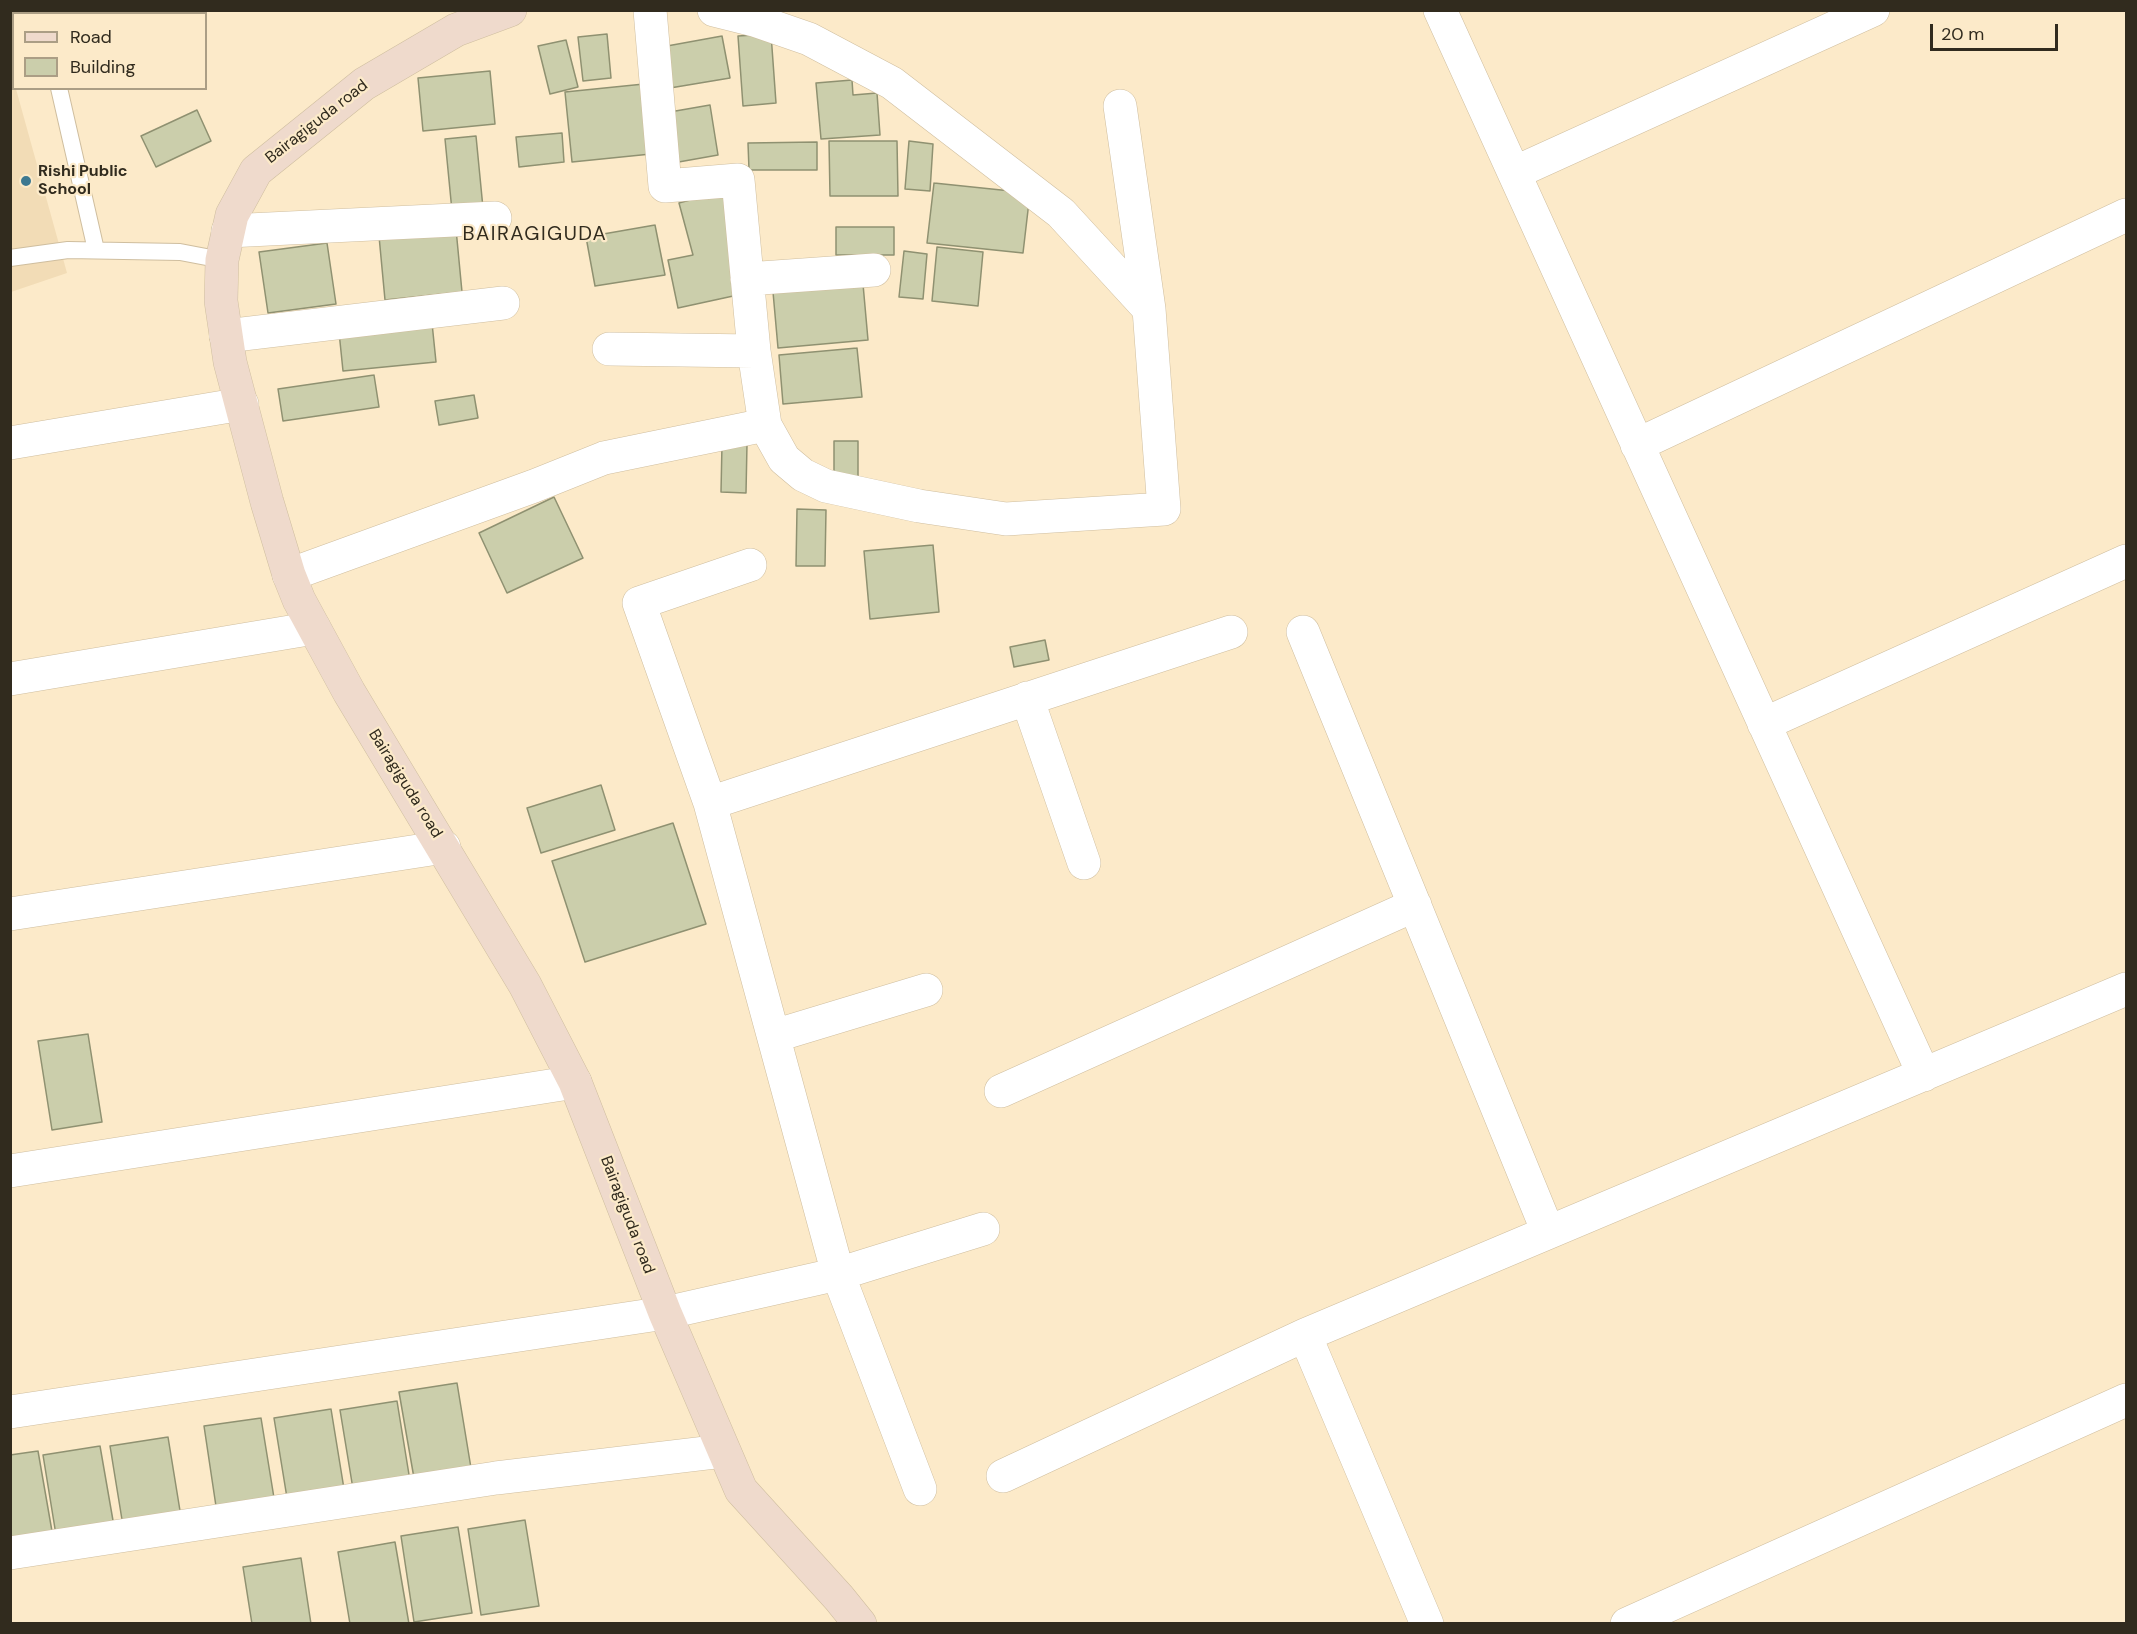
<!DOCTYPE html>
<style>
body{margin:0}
#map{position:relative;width:2137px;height:1634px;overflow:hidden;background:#fceac9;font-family:"DM Sans",sans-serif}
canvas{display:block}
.frame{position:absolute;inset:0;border:12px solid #312b1e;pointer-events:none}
.legend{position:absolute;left:12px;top:12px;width:195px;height:78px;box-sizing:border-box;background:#fceac9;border:2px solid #ab9e85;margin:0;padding:8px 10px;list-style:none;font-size:18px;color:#312b1e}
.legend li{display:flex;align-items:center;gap:12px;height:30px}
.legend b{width:30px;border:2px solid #ab9e85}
.scale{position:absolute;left:1930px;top:24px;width:128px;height:27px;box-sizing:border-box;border:3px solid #312b1e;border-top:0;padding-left:8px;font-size:18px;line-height:21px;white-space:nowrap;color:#312b1e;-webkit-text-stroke:4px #fceac9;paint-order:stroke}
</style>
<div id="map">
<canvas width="2137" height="1634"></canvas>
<div class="frame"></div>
<ul class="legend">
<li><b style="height:8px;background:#efdacc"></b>Road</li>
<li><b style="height:16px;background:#cbceab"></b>Building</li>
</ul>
<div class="scale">20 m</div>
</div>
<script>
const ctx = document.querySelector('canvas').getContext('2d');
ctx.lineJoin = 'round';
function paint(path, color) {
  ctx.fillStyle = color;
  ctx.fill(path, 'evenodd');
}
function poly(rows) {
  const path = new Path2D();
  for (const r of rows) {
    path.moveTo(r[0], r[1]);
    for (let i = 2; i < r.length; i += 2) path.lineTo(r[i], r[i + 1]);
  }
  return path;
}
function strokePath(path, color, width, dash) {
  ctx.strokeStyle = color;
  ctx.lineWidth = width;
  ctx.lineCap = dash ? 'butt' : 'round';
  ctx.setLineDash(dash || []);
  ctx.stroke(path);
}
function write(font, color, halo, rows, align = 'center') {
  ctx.font = font + ' "DM Sans",sans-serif';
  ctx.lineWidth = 4.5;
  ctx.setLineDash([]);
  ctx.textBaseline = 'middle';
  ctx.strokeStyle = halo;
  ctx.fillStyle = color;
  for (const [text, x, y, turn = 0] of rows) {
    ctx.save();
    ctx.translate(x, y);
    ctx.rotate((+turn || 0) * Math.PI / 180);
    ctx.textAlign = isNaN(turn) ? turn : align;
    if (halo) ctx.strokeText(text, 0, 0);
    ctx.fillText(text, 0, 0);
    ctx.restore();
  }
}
paint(poly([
 [10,69,14,88,16,89,67,273,11,292]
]), '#f2dcb6');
const building = poly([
 [607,34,611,78,583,81,578,37,607,34],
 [771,34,776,103,743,106,738,36,771,34],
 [722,36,730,78,664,89,656,48,722,36],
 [566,40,578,87,550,94,538,46,566,40],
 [490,71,495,124,423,131,418,78,490,71],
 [852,80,853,95,877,93,880,135,821,139,816,83,852,80],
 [644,84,651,154,572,162,565,92,644,84],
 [710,105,718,155,673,163,664,113,710,105],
 [197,110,211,141,156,167,141,136,197,110],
 [562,133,564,162,519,167,516,137,562,133],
 [476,136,483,208,452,211,445,139,476,136],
 [829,141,897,141,898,196,830,196,829,141],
 [909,141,933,144,930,191,905,189,909,141],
 [817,142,817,170,749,170,748,143,817,142],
 [934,183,1030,193,1023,253,927,243,934,183],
 [726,190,747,293,678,308,668,260,693,255,679,203,726,190],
 [655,225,665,275,595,286,586,237,655,225],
 [836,227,894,227,894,255,836,255,836,227],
 [456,229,462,292,385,300,379,236,456,229],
 [327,243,336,304,268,313,259,252,327,243],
 [937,247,983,252,978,306,932,301,937,247],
 [904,251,927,254,923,299,899,297,904,251],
 [863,284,868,340,778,348,773,292,863,284],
 [432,323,436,362,343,371,339,332,432,323],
 [857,348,862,397,783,404,779,355,857,348],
 [374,375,379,407,283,421,278,389,374,375],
 [474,395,478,418,439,425,435,401,474,395],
 [834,441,858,441,858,477,834,476,834,441],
 [722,444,747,444,746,493,721,492,722,444],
 [554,497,583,558,507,593,479,533,554,497],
 [797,509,826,510,825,566,796,566,797,509],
 [933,545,939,612,870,619,864,551,933,545],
 [1045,640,1049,660,1014,667,1010,647,1045,640],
 [601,785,615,830,541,853,527,808,601,785],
 [673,823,706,924,585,962,552,861,673,823],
 [88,1034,102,1122,52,1130,38,1041,88,1034],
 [457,1383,471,1468,414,1478,399,1392,457,1383],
 [397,1401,411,1487,354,1495,340,1410,397,1401],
 [331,1409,345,1495,288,1504,274,1418,331,1409],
 [261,1418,275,1504,217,1513,204,1426,261,1418],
 [168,1437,182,1523,124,1532,110,1446,168,1437],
 [100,1446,115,1532,57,1541,43,1455,100,1446],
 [38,1451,53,1537,10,1544,10,1455,38,1451],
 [525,1520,539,1606,481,1615,468,1529,525,1520],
 [458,1527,472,1613,414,1622,401,1536,458,1527],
 [395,1542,409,1624,350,1624,338,1552,395,1542],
 [301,1558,311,1624,252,1624,243,1567,301,1558]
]);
paint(building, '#cbceab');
strokePath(building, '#8f9171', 1.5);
const lane = poly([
 [59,88,96,250],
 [10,258,68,250,180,252,222,260]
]);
const street = poly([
 [714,10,754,20,809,39,892,83,1061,213,1149,309],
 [1440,10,1924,1075],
 [1514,173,1873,10],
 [228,231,495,218],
 [747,279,874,270],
 [226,336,503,303],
 [609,349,754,351],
 [765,425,784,459,803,475,826,486,919,506,1006,519,1164,509,1149,309,1120,106],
 [10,443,242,404],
 [1637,445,2126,215],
 [750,565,639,603,710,803,838,1274,920,1489],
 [289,575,534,486,604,458,765,425,754,351,738,180,665,186,650,10],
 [1303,632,1548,1232],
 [10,679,314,628],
 [1027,698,1084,863],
 [1764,724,2126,561],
 [710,803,1231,632],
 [10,914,444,847],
 [774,1036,926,990],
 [1001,1091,1415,905],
 [10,1171,575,1082],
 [1305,1335,1427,1624],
 [10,1412,665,1313,838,1274,983,1229],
 [1003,1476,1305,1335,2126,989],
 [10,1553,496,1478,723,1451],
 [1627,1624,2126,1400]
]);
const secondary = poly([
 [510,10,456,30,364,84,256,171,232,215,222,260,221,301,230,362,267,502,289,575,299,600,349,692,525,985,575,1082,665,1313,741,1490,839,1598,860,1624]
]);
strokePath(lane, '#cfbe9f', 18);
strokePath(street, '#cfbe9f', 34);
strokePath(secondary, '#cfbe9f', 34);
strokePath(lane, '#fff', 16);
strokePath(street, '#fff', 33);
strokePath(secondary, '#efdacc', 33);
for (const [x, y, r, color] of [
 [26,181,6,"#3d7890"]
]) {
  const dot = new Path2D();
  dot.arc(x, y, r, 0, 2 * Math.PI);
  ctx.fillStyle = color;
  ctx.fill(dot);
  strokePath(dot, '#fceac9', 2);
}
write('16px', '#312b1e', '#fceac9', [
 ["Bairagiguda road",317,122,-38],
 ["Bairagiguda road",405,784,58],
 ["Bairagiguda road",627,1215,69]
]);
write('bold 16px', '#312b1e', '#fceac9', [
 ["Rishi Public",38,172],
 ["School",38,190]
], 'left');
ctx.letterSpacing = '1.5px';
write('20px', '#312b1e', '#fceac9', [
 ["BAIRAGIGUDA",535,235]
]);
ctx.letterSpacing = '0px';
</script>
